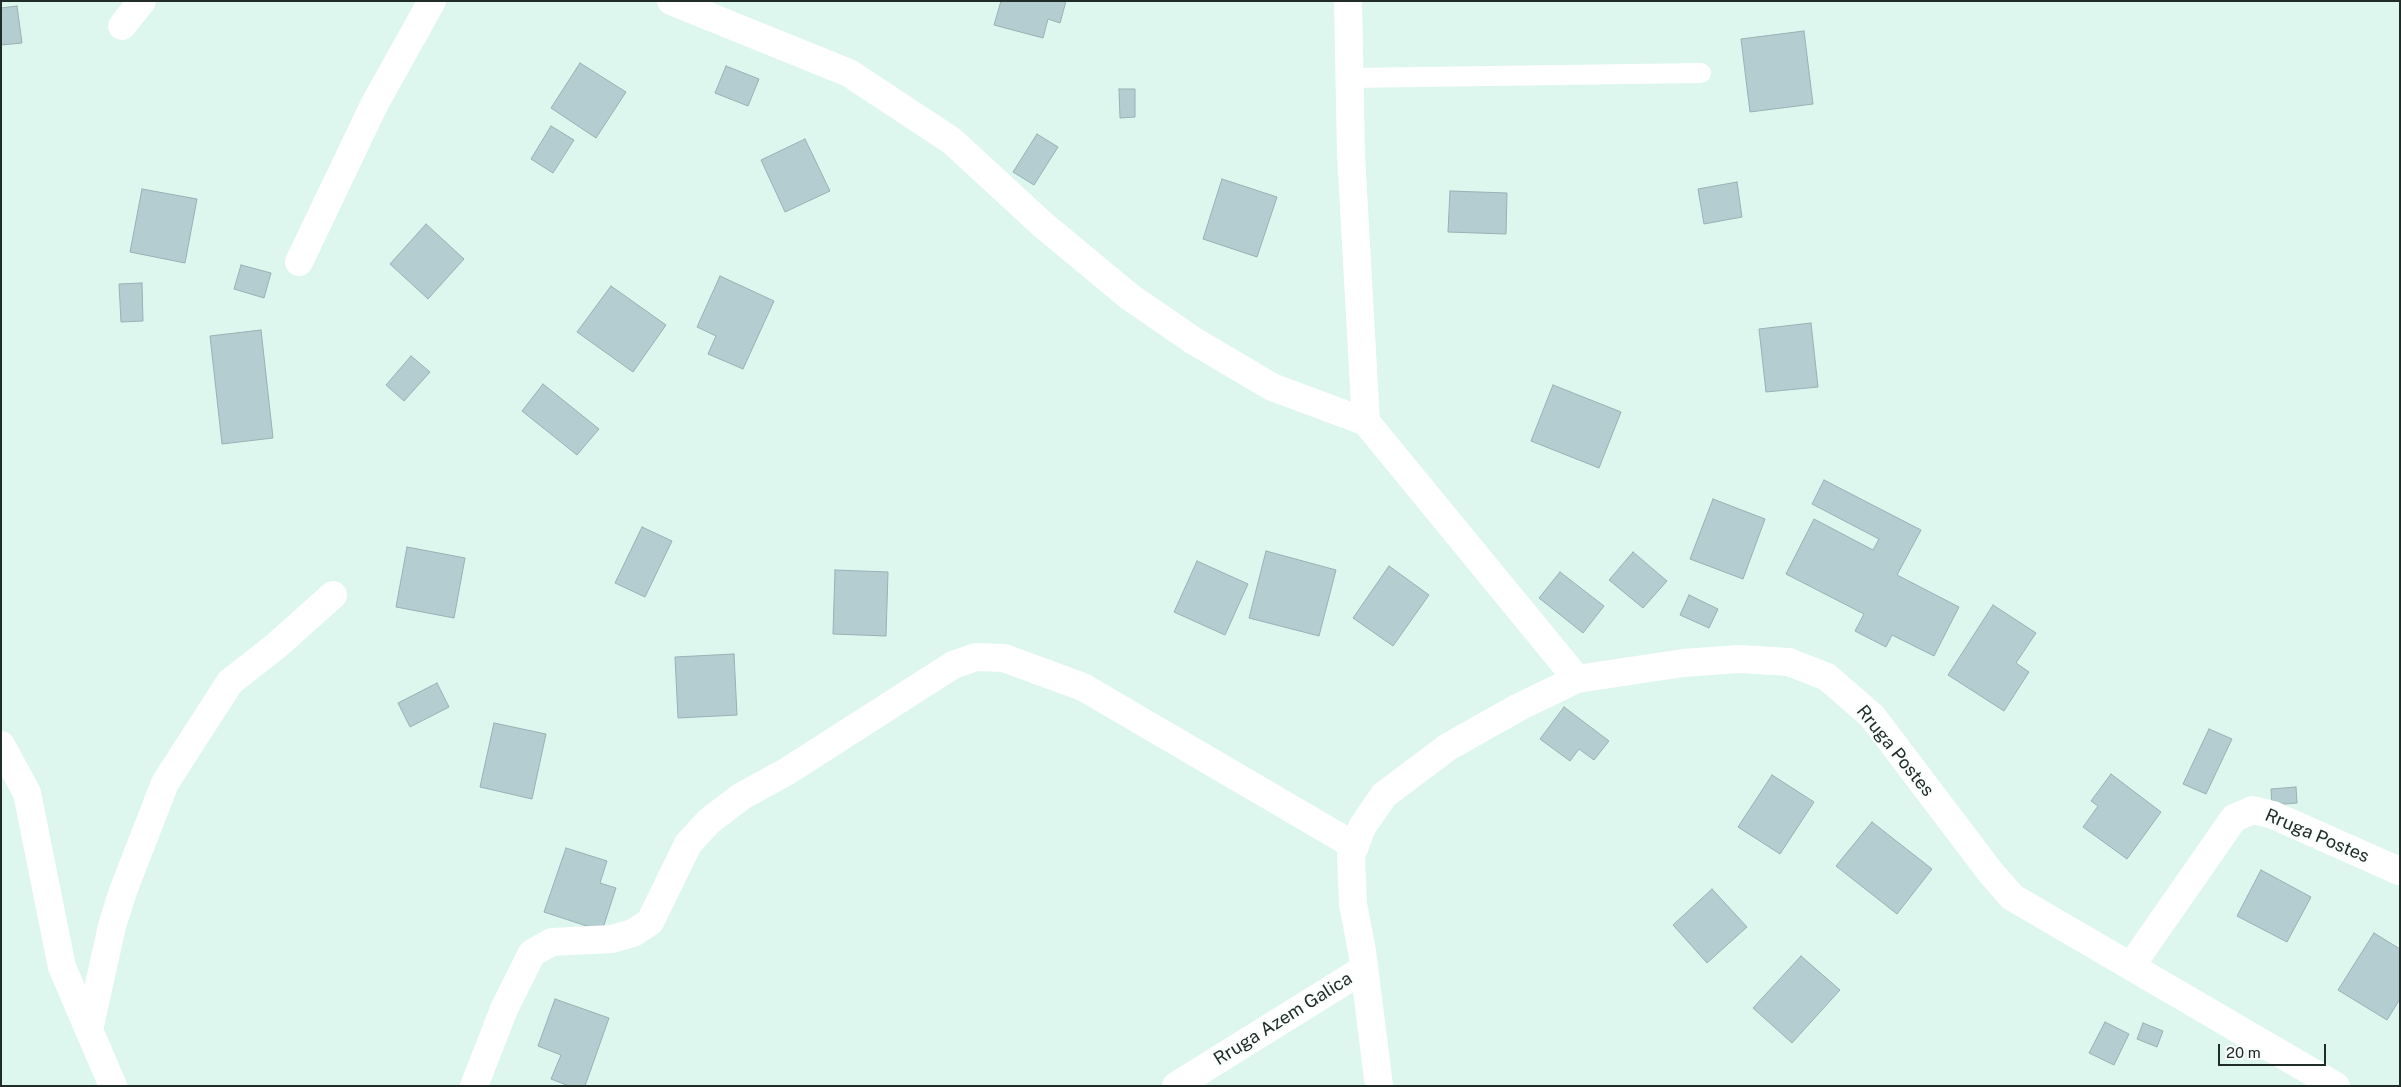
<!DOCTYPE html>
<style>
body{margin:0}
#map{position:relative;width:2401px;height:1087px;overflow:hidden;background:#ddf6ee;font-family:"Public Sans",sans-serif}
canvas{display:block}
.frame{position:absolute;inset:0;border:2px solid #212b28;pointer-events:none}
.scale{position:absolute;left:2218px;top:1044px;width:108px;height:22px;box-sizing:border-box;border:2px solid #212b28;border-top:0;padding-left:6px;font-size:15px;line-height:18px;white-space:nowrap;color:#212b28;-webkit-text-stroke:4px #f9fefd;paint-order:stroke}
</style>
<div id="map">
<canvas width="2401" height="1087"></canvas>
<div class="frame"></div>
<div class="scale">20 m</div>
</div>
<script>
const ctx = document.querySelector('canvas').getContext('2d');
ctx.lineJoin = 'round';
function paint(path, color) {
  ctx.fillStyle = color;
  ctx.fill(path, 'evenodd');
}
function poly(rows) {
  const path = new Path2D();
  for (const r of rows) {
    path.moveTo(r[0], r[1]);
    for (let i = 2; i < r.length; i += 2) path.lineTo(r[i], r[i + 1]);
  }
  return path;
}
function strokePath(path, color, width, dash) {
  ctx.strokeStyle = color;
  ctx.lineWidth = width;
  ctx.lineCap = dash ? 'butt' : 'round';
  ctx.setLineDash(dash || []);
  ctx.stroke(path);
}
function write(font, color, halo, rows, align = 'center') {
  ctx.font = font + ' "Public Sans",sans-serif';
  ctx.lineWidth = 4;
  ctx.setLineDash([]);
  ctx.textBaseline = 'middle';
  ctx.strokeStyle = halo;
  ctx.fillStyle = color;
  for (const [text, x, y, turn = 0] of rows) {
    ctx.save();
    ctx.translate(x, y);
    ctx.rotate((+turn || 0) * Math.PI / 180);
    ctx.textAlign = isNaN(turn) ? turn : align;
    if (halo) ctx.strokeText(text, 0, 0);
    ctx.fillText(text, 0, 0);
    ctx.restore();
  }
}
const building = poly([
 [1001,1,1066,1,1060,23,1048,19,1043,38,994,25,1001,1],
 [17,6,22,43,1,45,1,8,17,6],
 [1804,31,1813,104,1750,112,1741,39,1804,31],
 [580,63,626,92,596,138,551,108,580,63],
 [726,66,759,79,748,106,715,93,726,66],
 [1119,89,1135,89,1135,117,1120,118,1119,89],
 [551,126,574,140,553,173,531,159,551,126],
 [1037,134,1058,147,1034,185,1013,172,1037,134],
 [805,139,830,191,785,212,761,160,805,139],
 [1222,179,1277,197,1257,257,1203,239,1222,179],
 [1737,182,1742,217,1704,224,1698,189,1737,182],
 [142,189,197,199,185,263,130,252,142,189],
 [1450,191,1507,193,1506,234,1448,232,1450,191],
 [426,224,464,259,428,299,390,264,426,224],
 [241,265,271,273,264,298,234,289,241,265],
 [720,276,774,301,743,369,708,354,716,336,697,327,720,276],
 [142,283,143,321,121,322,119,284,142,283],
 [611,286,666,325,633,372,577,332,611,286],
 [1811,323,1818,387,1766,392,1759,329,1811,323],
 [261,330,273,438,222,444,210,336,261,330],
 [411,356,430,372,404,401,386,385,411,356],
 [543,384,599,429,577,455,522,411,543,384],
 [1553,385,1621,412,1599,468,1531,441,1553,385],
 [1824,480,1921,530,1897,575,1959,607,1934,656,1892,635,1886,647,1855,631,1864,614,1786,574,1814,519,1873,550,1879,539,1812,504,1824,480],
 [1713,499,1765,519,1743,579,1690,559,1713,499],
 [642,527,672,541,645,597,615,583,642,527],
 [407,547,465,558,454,618,396,607,407,547],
 [1266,551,1336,570,1319,636,1249,618,1266,551],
 [1633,552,1667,581,1643,608,1609,580,1633,552],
 [1197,561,1248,584,1225,635,1174,612,1197,561],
 [1389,566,1429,595,1393,646,1353,618,1389,566],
 [835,570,888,572,886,636,833,634,835,570],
 [1560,572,1604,606,1583,633,1539,598,1560,572],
 [1689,595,1718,609,1709,628,1680,615,1689,595],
 [1993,605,2036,633,2016,663,2029,672,2004,711,1948,675,1993,605],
 [734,654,737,715,678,718,675,657,734,654],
 [437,683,449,707,410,727,398,703,437,683],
 [1564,707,1609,741,1594,760,1579,749,1570,761,1540,739,1564,707],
 [494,723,546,734,532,799,480,787,494,723],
 [2209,729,2232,739,2206,794,2183,784,2209,729],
 [2111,774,2161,812,2127,859,2083,827,2098,806,2091,801,2111,774],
 [1772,775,1814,802,1780,854,1738,827,1772,775],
 [2296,787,2297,803,2272,805,2271,789,2296,787],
 [1872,822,1932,869,1897,914,1836,866,1872,822],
 [566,848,607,861,600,883,616,888,602,931,544,912,566,848],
 [2261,870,2311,897,2287,942,2237,916,2261,870],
 [1712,889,1747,927,1707,963,1673,925,1712,889],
 [2374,933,2400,949,2400,999,2387,1020,2338,990,2374,933],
 [1801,956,1840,990,1792,1043,1753,1008,1801,956],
 [555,999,609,1018,585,1086,569,1086,551,1079,561,1055,538,1046,555,999],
 [2105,1022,2129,1034,2114,1065,2089,1053,2105,1022],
 [2143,1023,2163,1031,2157,1047,2137,1039,2143,1023]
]);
paint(building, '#b3cdd0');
strokePath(building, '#97b1b4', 1);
strokePath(poly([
 [1349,78,1701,73]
]), '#fff', 20);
strokePath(poly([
 [671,1,849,73,952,141,1042,224,1130,297,1194,341,1272,387,1366,422,1577,679],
 [1348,1,1351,155,1366,422],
 [122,26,142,1],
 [299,262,374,105,432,1],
 [1,745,27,793,62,967,113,1086],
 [2131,966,2234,818,2253,810,2273,815,2399,871,2400,869],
 [89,1030,112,926,123,891,165,783,230,682,276,646,333,595],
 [474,1086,504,1009,532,953,552,942,612,939,633,933,650,922,688,844,709,821,742,796,786,772,953,665,976,657,1004,658,1083,687,1355,846],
 [1176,1086,1364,969]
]), '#fff', 28);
strokePath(poly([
 [1379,1086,1362,951,1353,904,1351,856,1362,827,1384,795,1448,747,1519,707,1577,679,1683,663,1739,659,1789,662,1827,677,1872,716,1991,873,2012,897,2336,1086]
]), '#fff', 28);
write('18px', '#212b28', '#f9fefd', [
 ["Rruga Postes",1895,751,51],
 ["Rruga Postes",2317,836,23],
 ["Rruga Azem Galica",1283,1019,-32]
]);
</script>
